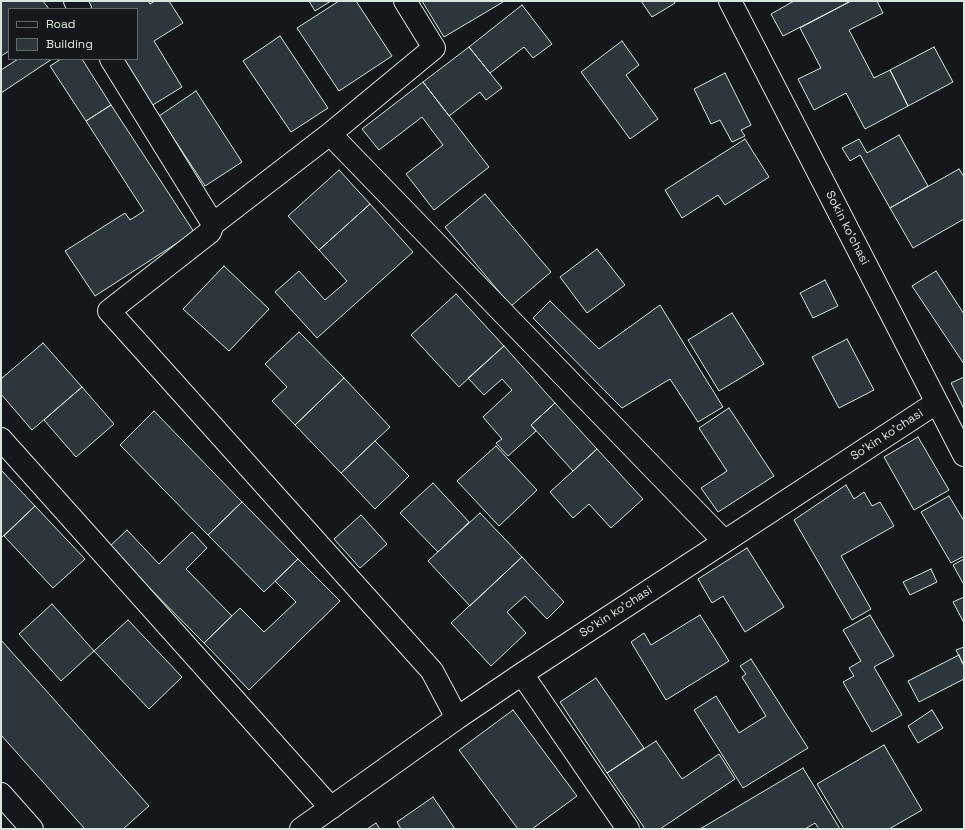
<!DOCTYPE html>
<style>
body{margin:0}
#map{position:relative;width:965px;height:830px;overflow:hidden;background:#14181c;font-family:"Space Grotesk",sans-serif}
canvas{display:block}
.frame{position:absolute;inset:0;border:2px solid #d8e6dc;pointer-events:none}
.legend{position:absolute;left:8px;top:8px;width:130px;height:52px;box-sizing:border-box;background:#14181c;border:1px solid #626a69;margin:0;padding:5px 7px;list-style:none;font-size:12px;color:#d8e6dc}
.legend li{display:flex;align-items:center;gap:8px;height:20px}
.legend b{width:20px;border:1px solid #626a69}
</style>
<div id="map">
<canvas width="965" height="830"></canvas>
<div class="frame"></div>
<ul class="legend">
<li><b style="height:5px;background:#14181c"></b>Road</li>
<li><b style="height:11px;background:#2c363c"></b>Building</li>
</ul>
</div>
<script>
const ctx = document.querySelector('canvas').getContext('2d');
ctx.lineJoin = 'round';
function paint(path, color) {
  ctx.fillStyle = color;
  ctx.fill(path, 'evenodd');
}
function poly(rows) {
  const path = new Path2D();
  for (const r of rows) {
    path.moveTo(r[0], r[1]);
    for (let i = 2; i < r.length; i += 2) path.lineTo(r[i], r[i + 1]);
  }
  return path;
}
function strokePath(path, color, width, dash) {
  ctx.strokeStyle = color;
  ctx.lineWidth = width;
  ctx.lineCap = dash ? 'butt' : 'round';
  ctx.setLineDash(dash || []);
  ctx.stroke(path);
}
function write(font, color, halo, rows, align = 'center') {
  ctx.font = font + ' "Space Grotesk",sans-serif';
  ctx.lineWidth = 3;
  ctx.setLineDash([]);
  ctx.textBaseline = 'middle';
  ctx.strokeStyle = halo;
  ctx.fillStyle = color;
  for (const [text, x, y, turn = 0] of rows) {
    ctx.save();
    ctx.translate(x, y);
    ctx.rotate((+turn || 0) * Math.PI / 180);
    ctx.textAlign = isNaN(turn) ? turn : align;
    if (halo) ctx.strokeText(text, 0, 0);
    ctx.fillText(text, 0, 0);
    ctx.restore();
  }
}
const building = poly([
 [1,1,43,1,49,9,9,9,9,51,1,56,1,1],
 [84,1,148,1,150,4,155,1,169,1,183,23,154,41,182,87,151,106,121,59,137,59,137,9,89,9,84,1],
 [309,1,331,1,315,11,309,1],
 [339,1,356,1,392,56,339,91,297,28,339,1],
 [422,1,502,1,503,2,444,37,422,1],
 [641,1,674,1,675,3,652,17,641,1],
 [794,1,851,1,783,36,771,14,794,1],
 [851,1,877,1,883,13,849,30,874,78,890,70,908,106,865,129,846,93,814,110,798,79,821,68,800,28,851,1],
 [522,5,552,44,533,58,524,47,490,73,469,47,522,5],
 [280,36,328,108,291,132,243,61,280,36],
 [622,41,639,65,626,75,658,119,630,139,581,72,622,41],
 [469,47,502,88,486,100,480,92,449,116,423,82,469,47],
 [934,47,953,82,908,106,890,70,934,47],
 [18,59,52,59,1,93,1,70,18,59],
 [61,59,82,59,111,105,86,121,50,66,61,59],
 [725,73,751,125,741,130,745,136,732,142,720,120,711,124,694,89,725,73],
 [423,82,489,167,434,210,406,174,443,145,422,117,379,150,362,129,423,82],
 [196,91,242,162,205,186,159,116,196,91],
 [111,105,194,232,95,296,65,251,125,213,130,220,144,211,86,121,111,105],
 [899,135,928,186,890,208,860,155,850,161,842,148,859,139,867,153,899,135],
 [745,139,769,177,725,205,718,195,682,218,665,190,745,139],
 [959,169,964,177,964,219,913,248,890,208,959,169],
 [339,170,370,204,319,250,288,216,339,170],
 [485,194,551,272,511,306,445,227,485,194],
 [370,204,413,252,317,338,275,292,299,271,325,300,347,281,319,250,370,204],
 [597,249,625,285,587,313,560,277,597,249],
 [224,266,269,309,229,351,183,309,224,266],
 [936,271,964,314,964,364,912,286,936,271],
 [825,280,838,306,813,318,800,293,825,280],
 [456,294,504,346,459,387,411,335,456,294],
 [550,301,599,349,660,305,723,407,698,422,670,379,622,408,533,318,550,301],
 [732,313,764,364,719,391,688,340,732,313],
 [299,332,344,378,295,425,272,401,287,387,265,364,299,332],
 [847,339,874,390,839,408,812,357,847,339],
 [43,343,82,387,32,430,1,394,1,379,43,343],
 [504,346,555,403,531,425,536,431,508,456,496,443,502,439,483,417,512,390,502,379,484,395,468,378,504,346],
 [964,377,964,409,951,383,964,377],
 [344,378,390,427,341,473,295,425,344,378],
 [82,387,114,424,76,457,44,420,82,387],
 [555,403,597,449,573,471,531,425,555,403],
 [729,408,774,476,718,512,701,488,727,471,699,428,729,408],
 [154,411,242,502,208,535,120,445,154,411],
 [918,437,949,490,914,510,884,457,918,437],
 [375,441,409,476,375,509,341,473,375,441],
 [496,446,537,490,499,526,457,481,496,446],
 [597,449,643,499,611,528,589,504,573,518,550,492,597,449],
 [1,470,35,506,1,538,1,470],
 [433,483,469,522,438,552,400,513,433,483],
 [846,485,854,499,864,492,872,506,880,502,894,526,841,556,871,609,852,620,794,520,846,485],
 [949,496,964,521,964,556,951,563,921,512,949,496],
 [242,502,298,559,264,592,208,535,242,502],
 [35,506,85,559,53,588,4,536,35,506],
 [480,513,522,557,470,606,428,561,480,513],
 [361,515,387,544,360,568,334,539,361,515],
 [127,530,159,564,192,532,207,548,186,569,232,616,204,643,109,547,127,530],
 [747,548,784,607,745,632,723,596,712,603,698,579,747,548],
 [522,557,564,602,547,619,525,596,507,612,526,633,491,666,451,623,522,557],
 [298,559,340,601,249,690,204,643,240,608,264,632,296,602,275,581,298,559],
 [964,559,964,585,953,565,964,559],
 [931,569,937,582,910,595,903,582,931,569],
 [964,597,964,623,953,602,964,597],
 [52,604,94,651,61,681,19,634,52,604],
 [700,615,729,661,666,700,631,642,644,633,651,645,700,615],
 [870,615,894,656,874,667,902,715,872,732,843,682,854,676,849,668,861,661,843,630,870,615],
 [128,620,182,677,149,709,94,651,128,620],
 [1,640,149,806,123,829,85,829,1,735,1,640],
 [964,647,964,666,956,650,964,647],
 [959,655,964,666,964,679,919,702,908,681,959,655],
 [751,659,808,748,743,788,694,710,716,696,739,733,766,716,742,677,746,674,740,666,751,659],
 [596,678,644,748,607,773,560,702,596,678],
 [513,710,577,796,532,829,518,829,459,750,513,710],
 [932,710,943,728,918,743,908,726,932,710],
 [656,741,682,779,719,754,735,779,660,829,645,829,607,773,656,741],
 [884,745,922,810,889,829,844,829,817,784,884,745],
 [803,768,840,829,819,829,815,823,805,829,700,829,803,768],
 [433,797,455,829,401,829,397,822,433,797],
 [376,823,380,829,367,829,376,823]
]);
paint(building, '#2c363c');
strokePath(building, '#d8e6dc', 1);
const minor = poly([
 [75,1,80,9],
 [111,59,213,224,330,134,434,48,405,1],
 [330,134,724,541],
 [213,224,210,232,109,311,432,671,457,718],
 [1,439,331,808],
 [522,674,628,829],
 [1,794,32,829],
 [301,829,457,718,522,674,936,403]
]);
const tertiary = poly([
 [730,1,964,455]
]);
strokePath(minor, '#d8e6dc', 24);
strokePath(tertiary, '#d8e6dc', 24);
strokePath(minor, '#14181c', 22);
strokePath(tertiary, '#14181c', 22);
write('12px', '#d8e6dc', '#14181c', [
 ["Sokin ko'chasi",847,228,63],
 ["So'kin ko'chasi",887,435,-33],
 ["So'kin ko'chasi",616,612,-33]
]);
</script>
